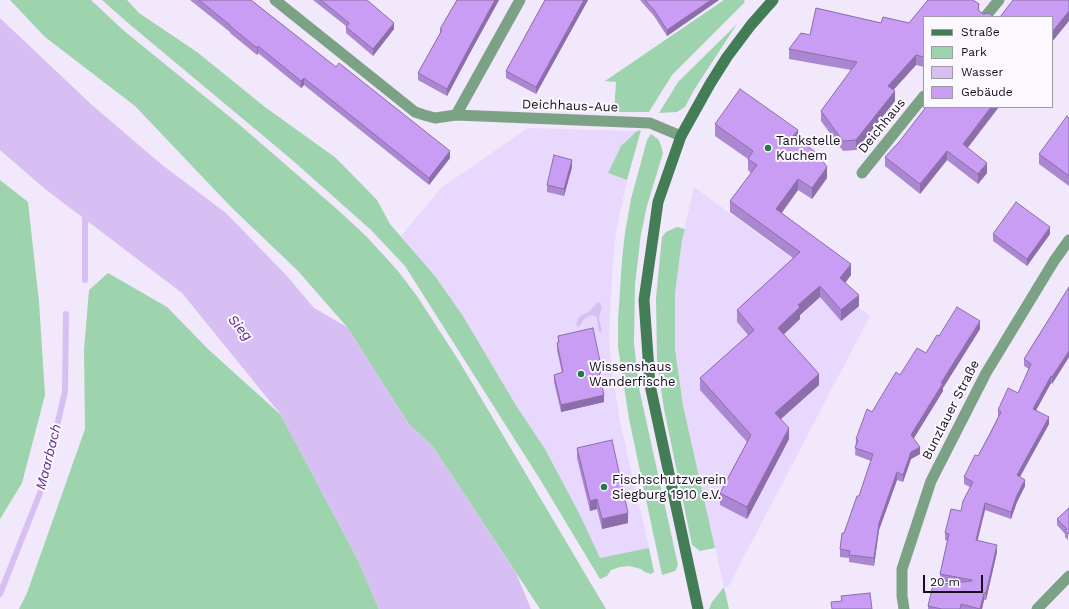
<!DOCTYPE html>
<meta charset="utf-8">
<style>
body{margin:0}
#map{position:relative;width:1069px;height:609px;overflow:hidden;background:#f1e8fb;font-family:"Work Sans",sans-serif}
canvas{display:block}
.legend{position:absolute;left:923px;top:16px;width:130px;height:92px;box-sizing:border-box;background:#fbf8ff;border:1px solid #9f9ba3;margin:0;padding:5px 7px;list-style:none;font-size:12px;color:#15101a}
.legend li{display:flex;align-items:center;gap:8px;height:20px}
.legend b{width:20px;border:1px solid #9f9ba3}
.scale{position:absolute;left:923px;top:575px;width:60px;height:18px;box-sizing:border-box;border:2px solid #15101a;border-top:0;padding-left:5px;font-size:12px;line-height:14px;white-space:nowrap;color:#15101a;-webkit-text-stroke:3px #fbf8ff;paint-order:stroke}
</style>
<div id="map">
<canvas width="1069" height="609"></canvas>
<ul class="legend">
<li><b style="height:5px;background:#427d56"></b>Straße</li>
<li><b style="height:11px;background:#9ed4ad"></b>Park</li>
<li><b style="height:11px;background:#d8bff3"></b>Wasser</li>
<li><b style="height:11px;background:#c89df3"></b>Gebäude</li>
</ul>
<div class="scale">20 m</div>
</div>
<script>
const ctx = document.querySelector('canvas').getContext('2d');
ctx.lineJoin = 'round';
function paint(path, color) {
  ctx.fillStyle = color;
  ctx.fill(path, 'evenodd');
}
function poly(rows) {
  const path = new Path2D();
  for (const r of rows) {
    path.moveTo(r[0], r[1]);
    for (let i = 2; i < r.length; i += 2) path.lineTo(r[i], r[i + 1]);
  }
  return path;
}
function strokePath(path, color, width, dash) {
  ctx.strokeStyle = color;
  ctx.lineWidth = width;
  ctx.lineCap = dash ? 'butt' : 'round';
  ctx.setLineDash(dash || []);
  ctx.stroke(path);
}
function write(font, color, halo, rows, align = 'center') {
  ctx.font = font + ' "Work Sans",sans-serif';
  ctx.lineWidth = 4;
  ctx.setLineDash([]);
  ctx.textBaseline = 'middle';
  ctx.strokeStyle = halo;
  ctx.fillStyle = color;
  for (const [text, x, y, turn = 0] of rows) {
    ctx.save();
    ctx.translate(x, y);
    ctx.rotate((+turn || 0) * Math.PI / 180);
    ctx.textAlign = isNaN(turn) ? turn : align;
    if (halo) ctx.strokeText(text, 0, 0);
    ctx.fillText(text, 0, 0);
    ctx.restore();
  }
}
paint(poly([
 [528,128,637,131,621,146,608,173,627,180,616,232,612,272,609,341,612,372,620,422,649,548,600,559,579,513,545,449,517,407,463,316,435,276,401,236,441,188],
 [694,187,870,316,728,587,724,587,683,405,675,349,675,294,682,240]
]), '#e9d8fd');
paint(poly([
 [10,0,91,0,123,30,241,126,338,210,367,237,398,271,417,296,459,361,606,609,540,609,433,447,408,423,347,327,298,271,231,207,135,106,45,37],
 [102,0,127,0,139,13,197,52,265,107,336,158,377,200,390,224,435,276,463,316,517,407,545,449,579,513,600,558,649,548,654,572,651,574,645,572,641,569,629,566,620,567,611,570,607,576,600,579,541,481,405,266,371,230,291,159,128,23],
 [724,0,744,0,745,2,672,75,649,112,614,112,616,82,605,81],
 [737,24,694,90,685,107,677,112,659,113,678,82],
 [641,130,627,180,608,173,621,146,637,131],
 [651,134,658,139,661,145,663,153,647,206,641,234,635,284,634,343,639,388,678,565,675,571,662,575,629,419,618,347,618,321,622,259,625,233,631,199,647,140],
 [0,180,28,202,39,302,45,395,22,483,0,519],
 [677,227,685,229,682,240,675,294,675,349,683,405,715,548,700,551,692,545,664,409,657,360,656,298,662,237,666,232],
 [108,273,167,307,209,350,281,415,359,562,379,609,19,609,27,593,85,429,84,350,89,290],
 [724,587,729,609,709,609,712,602]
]), '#9ed4ad');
paint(poly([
 [0,18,92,105,161,164,226,213,287,276,314,308,347,327,408,423,433,447,516,573,531,609,379,609,359,562,281,415,182,293,45,189,0,150],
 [598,302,600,303,602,307,600,313,599,318,602,331,599,332,597,319,595,316,591,315,584,319,580,326,578,327,576,324,580,316,589,312]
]), '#d8bff3');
strokePath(poly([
 [85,212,85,280],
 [0,594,44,483,65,391,66,314]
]), '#d8bff3', 6);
strokePath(poly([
 [275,0,415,112,424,115,435,118,456,115,650,123,681,136],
 [985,17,999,0],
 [456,115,520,0],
 [862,173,924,96],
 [904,609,902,596,902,569,931,481,986,373,1054,261,1069,240],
 [1037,609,1069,576]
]), '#7ca286', 11);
strokePath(poly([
 [698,609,650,385,644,300,658,202,681,136,710,84,727,57,751,25,773,0]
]), '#427d56', 11);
paint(poly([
 [190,0,251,0,450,158,429,185,304,85,301,88,258,53,257,55,230,33,230,32],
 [313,0,367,0,394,29,373,56,346,33,346,26],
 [457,0,499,0,471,51,447,96,418,80,418,73,440,33,440,29],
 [545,0,588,0,536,94,506,78,506,71],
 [640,0,719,0,667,36,654,16],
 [928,0,973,0,979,4,979,10,980,12,984,14,989,13,994,17,924,17,924,67,916,65,893,90,895,91,895,101,856,150,843,151,821,121,821,111,851,70,789,59,789,49,801,33,810,35,816,8,881,23,883,17,909,23],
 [1069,118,1069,186,1039,164,1039,154],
 [715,124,798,139,827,178,812,199,798,190,781,213,851,275,845,283,859,306,841,321,820,297,800,315,800,319,783,334,819,385,781,419,789,439,747,519,720,505,720,493,747,442,700,390,700,378,748,335,737,322,737,310,793,258,730,212,730,201,751,173,748,170,748,159,715,136],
 [899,142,968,148,987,173,978,184,947,160,920,194,885,166,885,157],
 [572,167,564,196,547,192,547,185],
 [993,234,1050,234,1027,266,993,241],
 [1069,287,1069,357,1052,384,1051,383,1036,410,1049,424,1020,477,1025,486,1017,502,1011,519,985,510,977,541,997,552,986,600,984,600,982,609,928,609,928,606,952,583,940,581,940,574,947,541,945,540,945,533,961,511,970,487,964,484,964,477,978,456,998,417,998,410,1018,393,1029,369,1024,366,1024,359],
 [980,329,943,388,943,391,913,439,920,454,911,459,903,482,897,480,879,530,874,566,849,562,849,558,840,557,840,549,844,533,859,496,871,461,855,455,856,439,872,412,900,375,926,353,939,336],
 [558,336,601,373,599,374,604,402,561,412,554,382,554,375,562,373,557,350,557,343,558,343],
 [577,448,628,523,602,529,597,509,590,511,577,458],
 [1069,508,1068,540,1065,537,1065,534,1057,525,1057,519]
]), '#ac87d1');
paint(poly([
 [495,0,499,0,471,51,447,96,447,89,471,44],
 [584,0,588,0,536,94,536,87],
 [711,0,719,0,667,36,667,30],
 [1069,11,1069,21,1052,42,1052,32],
 [394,23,394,29,373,56,373,49],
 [258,46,258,53,257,55,257,48],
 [916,55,916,65,888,96,888,86],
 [304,78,304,85,301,88,301,81],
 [895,91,895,101,856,150,856,140],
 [991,107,999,107,963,154,963,144],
 [798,130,798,141,793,136],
 [450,151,450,158,429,185,429,178],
 [947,151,947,160,920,194,920,184],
 [572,160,572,167,564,196,564,189],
 [987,163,987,173,978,184,978,174],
 [827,167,827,178,812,199,812,188],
 [798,179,798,190,776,221,776,209],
 [1050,227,1050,234,1027,266,1027,259],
 [851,264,851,275,840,290,840,278],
 [820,286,820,297,800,315,800,319,778,340,778,328,798,305],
 [859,295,859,306,841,321,841,310],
 [980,321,980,329,943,388,943,391,911,443,911,435,941,383],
 [1069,351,1069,357,1052,384,1052,377],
 [601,366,601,373,598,374,598,367],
 [819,374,819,385,775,424,775,413],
 [1051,376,1051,383,1033,416,1033,409],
 [604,395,604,402,561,412,561,405],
 [1049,417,1049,424,1017,482,1017,475],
 [789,428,789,439,747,519,747,507],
 [920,447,920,454,911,459,903,482,903,475,911,452],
 [897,472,897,480,879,530,874,566,874,558,879,523],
 [1025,480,1025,486,1017,502,1011,519,1011,512,1017,495],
 [597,499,597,509,590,511,590,501],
 [985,503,985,510,976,547,976,540],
 [628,513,628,523,602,529,602,519],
 [997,545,997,552,986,600,986,593],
 [984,593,984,600,982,609,980,609]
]), '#8c6eaa');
const building = poly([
 [199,0,251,0,336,67,339,63,450,151,429,178,304,78,301,81,258,46,257,48,230,26,230,25,199,0],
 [321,0,367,0,394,23,373,49,346,27,349,23,321,0],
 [457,0,495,0,471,44,447,89,418,73,442,30,440,29,457,0],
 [545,0,584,0,536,87,506,71,545,0],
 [645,0,711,0,667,30,654,10,645,0],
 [928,0,973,0,979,4,978,9,980,12,984,14,989,13,994,17,924,17,924,57,916,55,888,86,895,91,856,140,843,141,821,111,857,62,789,49,801,33,810,35,816,8,881,23,883,17,909,23,928,0],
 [1013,0,1069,0,1069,11,1052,32,1052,17,1000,17,1013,0],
 [740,89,798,130,793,136,817,153,827,167,812,188,798,179,776,209,851,264,840,278,859,295,841,310,820,286,798,305,800,307,778,328,819,374,775,413,789,428,747,507,720,493,751,435,700,378,754,330,737,310,800,252,730,201,757,165,748,159,753,151,715,124,740,89],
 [926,107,991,107,963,144,987,163,978,174,947,151,920,184,885,157,899,142,926,107],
 [1067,116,1069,118,1069,176,1039,154,1067,116],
 [554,155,572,160,564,189,547,185,554,155],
 [1016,202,1050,227,1027,259,993,234,1016,202],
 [1069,287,1069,351,1052,377,1051,376,1033,409,1049,417,1017,475,1025,480,1017,495,1011,512,985,503,976,540,997,545,986,593,984,593,980,609,961,604,960,609,942,609,928,606,933,585,972,581,972,580,940,574,949,534,945,533,951,509,961,511,963,501,973,482,964,477,975,455,978,456,990,434,1001,412,998,410,1008,388,1018,393,1031,364,1024,359,1069,287],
 [957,307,980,321,941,383,943,383,911,435,920,447,911,452,903,475,897,472,879,523,874,558,849,555,850,551,840,549,842,533,844,533,857,496,859,496,873,454,855,448,858,440,856,439,867,409,872,412,896,372,900,375,917,348,926,353,937,335,939,336,957,307],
 [593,328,601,366,598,367,604,395,561,405,554,375,563,372,557,343,559,342,558,336,593,328],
 [612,440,628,513,602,519,597,499,590,501,577,448,612,440],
 [1069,508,1069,533,1068,534,1065,531,1067,529,1057,519,1069,508],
 [870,593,872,609,832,609,831,602,842,601,841,596,870,593]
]);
paint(building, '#c89df3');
strokePath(building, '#8c6eaa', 1);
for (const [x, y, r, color] of [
 [768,148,4,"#287747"],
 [581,374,4,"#287747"],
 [604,487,4,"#287747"]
]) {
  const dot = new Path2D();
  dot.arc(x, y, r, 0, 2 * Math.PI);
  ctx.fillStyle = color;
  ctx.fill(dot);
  strokePath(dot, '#fbf8ff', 1.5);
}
write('13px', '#15101a', '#fbf8ff', [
 ["Deichhaus-Aue",570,106,2],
 ["Deichhaus",882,126,-51],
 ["Bunzlauer Straße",951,410,-63]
]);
write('13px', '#15101a', '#fbf8ff', [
 ["Tankstelle",776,141],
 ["Kuchem",776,156],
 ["Wissenshaus",589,367],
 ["Wanderfische",589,382],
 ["Fischschutzverein",612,480],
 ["Siegburg 1910 e.V.",612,495]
], 'left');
write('italic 14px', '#61298c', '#fbf8ff', [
 ["Sieg",240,328,49],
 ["Maarbach",49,457,-76]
]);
</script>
